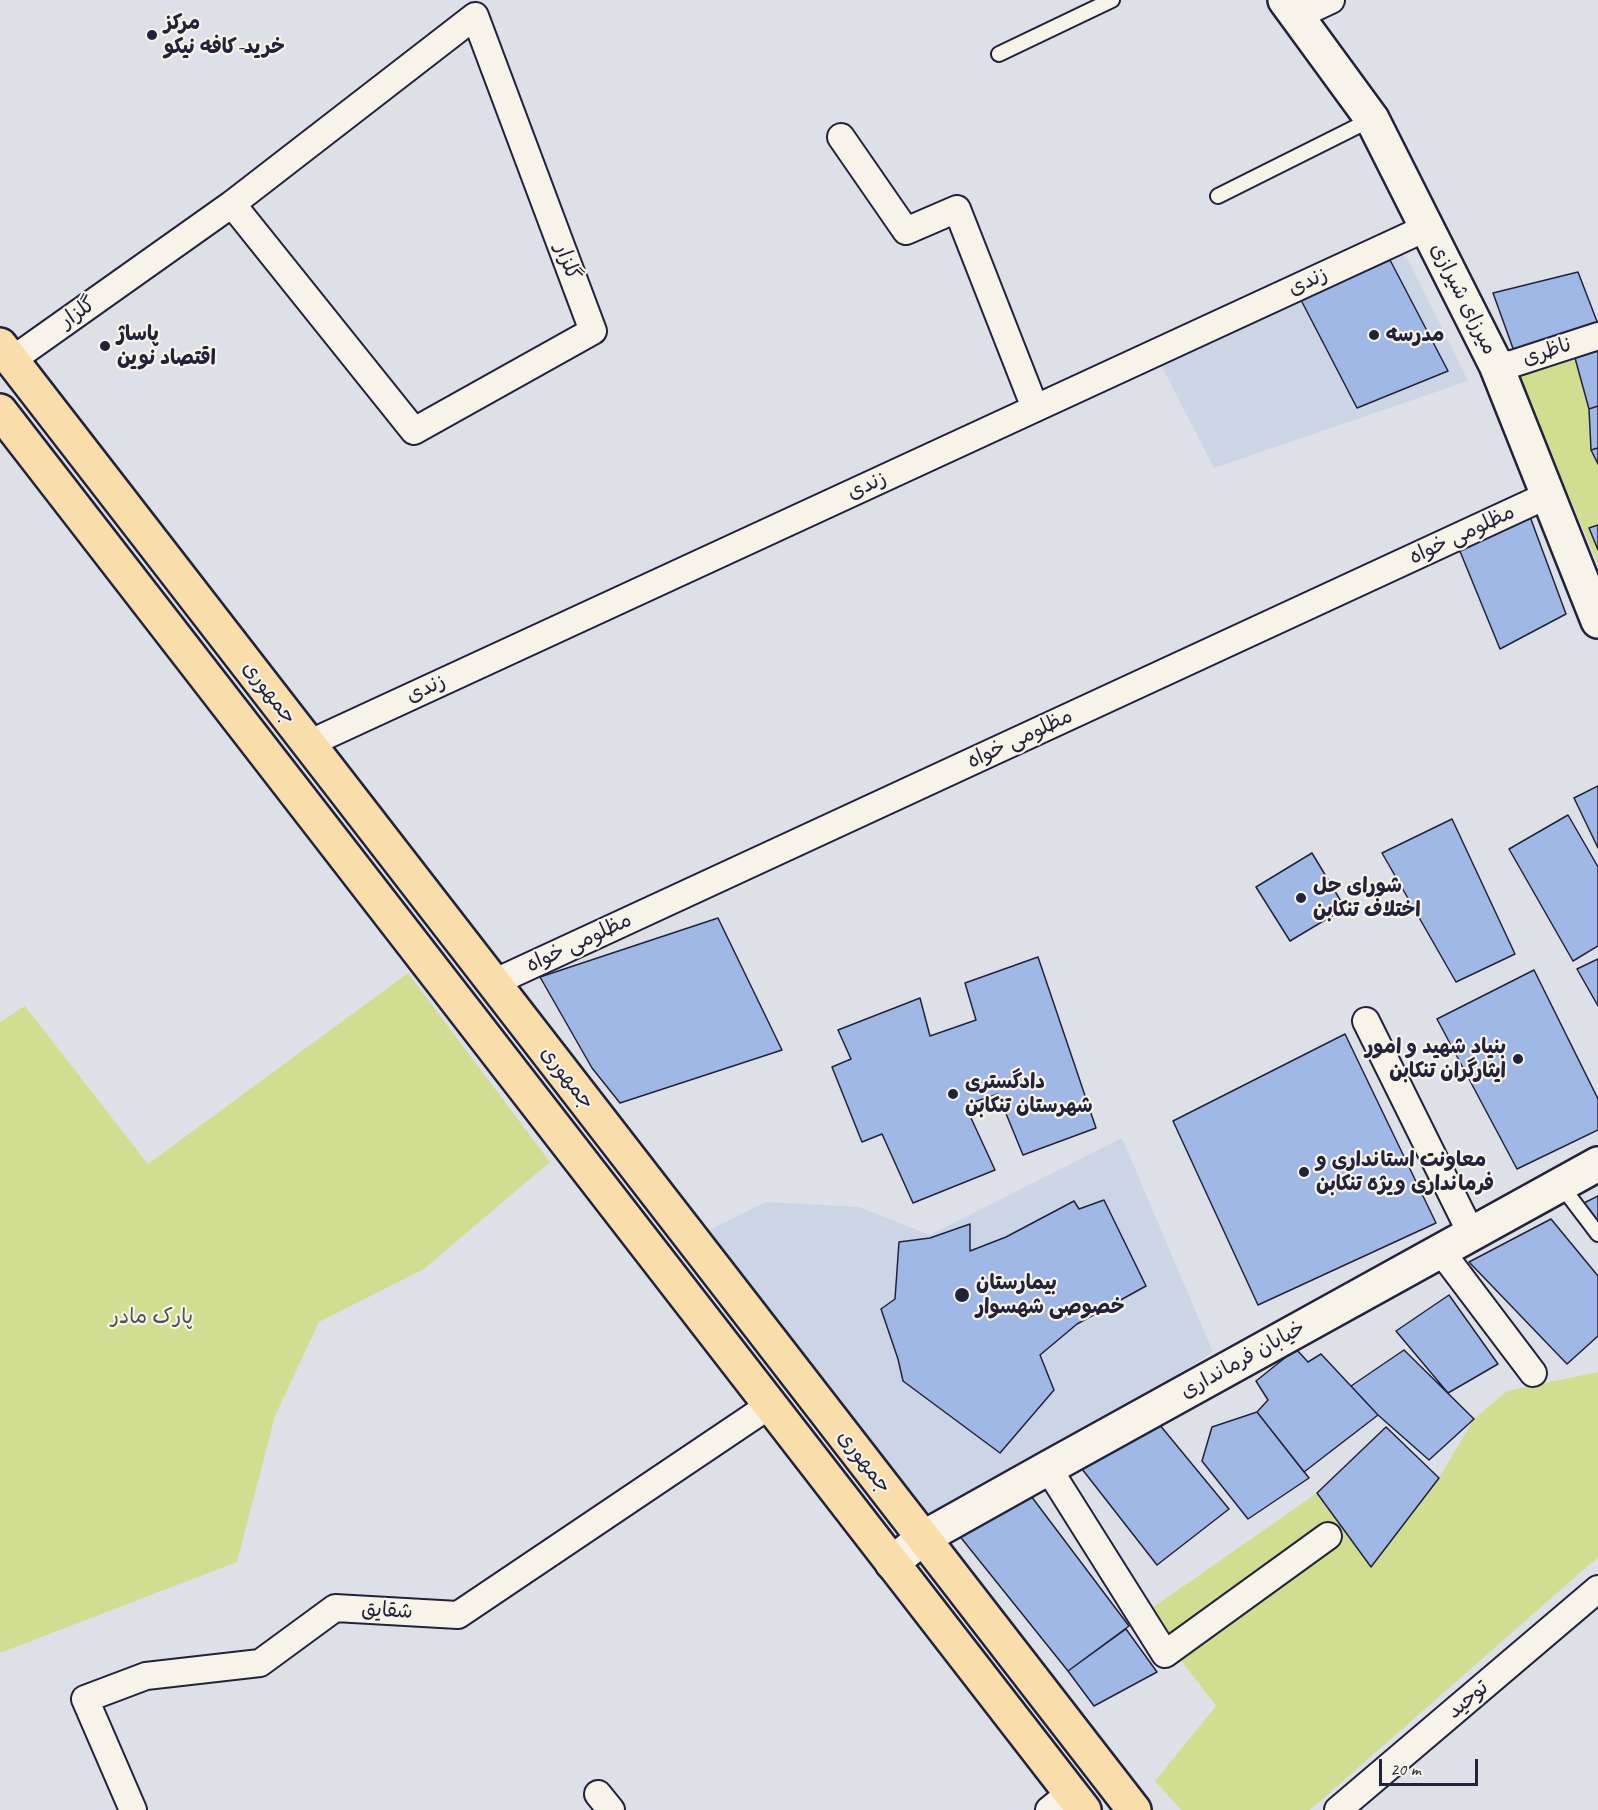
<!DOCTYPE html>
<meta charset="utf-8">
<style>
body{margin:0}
#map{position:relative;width:1598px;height:1810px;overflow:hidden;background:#dde1e7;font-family:Caveat,sans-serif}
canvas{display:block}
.scale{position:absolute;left:1379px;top:1759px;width:99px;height:27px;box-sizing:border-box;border:3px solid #22223b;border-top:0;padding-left:8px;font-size:18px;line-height:21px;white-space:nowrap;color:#22223b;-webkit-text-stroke:4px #f7f3e8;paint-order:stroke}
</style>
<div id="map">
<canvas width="1598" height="1810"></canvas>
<div class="scale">20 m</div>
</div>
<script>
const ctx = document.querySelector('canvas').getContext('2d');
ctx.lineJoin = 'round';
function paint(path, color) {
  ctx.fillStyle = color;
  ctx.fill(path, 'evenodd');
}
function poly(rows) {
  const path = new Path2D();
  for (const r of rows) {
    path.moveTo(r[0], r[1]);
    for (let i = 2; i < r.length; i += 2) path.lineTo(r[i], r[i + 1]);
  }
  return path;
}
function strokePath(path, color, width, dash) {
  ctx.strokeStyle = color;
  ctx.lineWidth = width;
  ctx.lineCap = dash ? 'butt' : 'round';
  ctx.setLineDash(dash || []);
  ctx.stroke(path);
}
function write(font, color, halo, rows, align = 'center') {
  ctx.font = font + ' Caveat,"Playpen Sans Arabic",sans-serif';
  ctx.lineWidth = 4.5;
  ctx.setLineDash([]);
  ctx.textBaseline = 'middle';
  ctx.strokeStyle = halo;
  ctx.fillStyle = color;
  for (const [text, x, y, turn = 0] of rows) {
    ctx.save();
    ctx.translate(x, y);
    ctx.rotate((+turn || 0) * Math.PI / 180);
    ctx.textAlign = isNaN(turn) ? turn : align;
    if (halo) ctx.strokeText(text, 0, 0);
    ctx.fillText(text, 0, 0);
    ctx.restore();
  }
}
paint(poly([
 [1400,251,1408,260,1468,381,1214,468,1158,359],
 [1122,1138,1213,1352,923,1538,691,1239,766,1202,859,1207,930,1235]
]), '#cbd5e6');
paint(poly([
 [1598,336,1598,564,1512,364],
 [408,973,550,1162,424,1269,319,1322,275,1416,237,1562,0,1653,0,1022,25,1006,148,1164],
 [1598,1372,1598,1557,1310,1810,1181,1810,1155,1781,1216,1706,1145,1613,1317,1493,1371,1567,1439,1478,1474,1419,1507,1391]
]), '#d1de91');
const building = poly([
 [1390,260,1448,371,1357,408,1301,300,1390,260],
 [1578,272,1598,324,1515,354,1493,293,1578,272],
 [1598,351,1598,406,1589,409,1575,358,1598,351],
 [1598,406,1598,448,1591,450,1589,409,1598,406],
 [1598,448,1598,464,1591,450,1598,448],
 [1529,514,1566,614,1500,649,1457,544,1529,514],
 [1598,525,1598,550,1589,528,1598,525],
 [1598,786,1598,848,1574,798,1598,786],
 [1568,815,1598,867,1598,946,1573,961,1509,849,1568,815],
 [1452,819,1515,954,1456,982,1382,853,1452,819],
 [1312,853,1345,908,1290,941,1256,887,1312,853],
 [718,918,782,1050,620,1103,592,1068,540,977,718,918],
 [1038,957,1096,1128,1023,1155,998,1094,965,1105,995,1170,913,1203,882,1134,862,1142,832,1067,851,1059,838,1030,920,998,930,1036,976,1020,965,983,1038,957],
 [1598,959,1598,1006,1577,969,1598,959],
 [1534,970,1598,1099,1598,1130,1517,1169,1437,1019,1534,970],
 [1345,1034,1436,1223,1258,1305,1173,1121,1345,1034],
 [1598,1196,1598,1225,1582,1204,1598,1196],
 [1104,1200,1146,1286,1077,1324,1040,1355,1054,1390,1000,1453,903,1381,898,1359,881,1309,895,1299,899,1242,930,1238,970,1224,970,1251,1006,1237,1074,1201,1079,1209,1104,1200],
 [1551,1219,1598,1276,1598,1336,1567,1364,1469,1262,1551,1219],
 [1449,1295,1498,1364,1448,1393,1396,1331,1449,1295],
 [1296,1349,1308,1362,1321,1354,1378,1415,1304,1472,1257,1412,1268,1400,1256,1381,1296,1349],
 [1404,1350,1474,1419,1429,1460,1378,1415,1351,1386,1404,1350],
 [1257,1412,1309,1478,1248,1519,1202,1461,1212,1427,1257,1412],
 [1159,1424,1229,1509,1157,1565,1082,1469,1159,1424],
 [1386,1427,1439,1478,1371,1567,1317,1493,1386,1427],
 [1025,1488,1129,1626,1068,1671,954,1529,1025,1488],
 [1126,1629,1157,1672,1094,1706,1068,1671,1126,1629]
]);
paint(building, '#a0b8e5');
strokePath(building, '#22223b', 1.5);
const lane = poly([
 [999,54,1112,0],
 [1218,196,1372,119],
 [1560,1184,1598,1234]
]);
const street = poly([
 [1297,16,1331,0],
 [841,137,906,231,957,209,1035,408],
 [12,360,232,204,475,16,593,331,414,431,232,204],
 [1496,365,1512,364,1598,336],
 [308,744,1426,228],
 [493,983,1548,495],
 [1366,1021,1471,1233],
 [1440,1250,1533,1373],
 [1048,1468,1165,1654,1328,1536],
 [598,1794,611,1810],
 [133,1810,85,1699,146,1676,260,1663,335,1608,458,1615,770,1405],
 [1049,1810,1070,1793],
 [1338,1810,1598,1589]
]);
const secondary = poly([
 [1285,0,1372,119,1496,365,1598,621],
 [892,1563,923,1538,1048,1468,1598,1164]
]);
const primary = poly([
 [0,345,1134,1810],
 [0,411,1084,1810]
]);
strokePath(lane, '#22223b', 18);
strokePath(street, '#22223b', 30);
strokePath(secondary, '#22223b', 38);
strokePath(primary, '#22223b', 38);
strokePath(lane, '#f7f3e8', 14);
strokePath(street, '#f7f3e8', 26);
strokePath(secondary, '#f7f3e8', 33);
strokePath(primary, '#f9ddab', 33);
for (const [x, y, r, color] of [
 [152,35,6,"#22223b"],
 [1374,335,6,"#22223b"],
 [105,346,6,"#22223b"],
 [1301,898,6,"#22223b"],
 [1518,1059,6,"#22223b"],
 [953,1094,6,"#22223b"],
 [1304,1172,6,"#22223b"],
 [962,1295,8,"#22223b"]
]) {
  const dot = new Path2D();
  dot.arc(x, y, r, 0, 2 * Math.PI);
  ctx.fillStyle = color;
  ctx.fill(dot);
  strokePath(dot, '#f7f3e8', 2);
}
write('bold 21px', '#22223b', '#f7f3e8', [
 ["مرکز",164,23],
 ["خرید-کافه نیکو",164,47],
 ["پاساژ",117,334],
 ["اقتصاد نوین",117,358],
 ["مدرسه",1386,335],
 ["شورای حل",1313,886],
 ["اختلاف تنکابن",1313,910],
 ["بنیاد شهید و امور",1506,1047,"right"],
 ["ایثارگران تنکابن",1506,1071,"right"],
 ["دادگستری",965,1082],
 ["شهرستان تنکابن",965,1106],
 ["معاونت استانداری و",1316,1160],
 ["فرمانداری ویژه تنکابن",1316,1184],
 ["بیمارستان",976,1283],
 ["خصوصی شهسوار",976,1307]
], 'left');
write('21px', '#22223b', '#f7f3e8', [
 ["گلزار",567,262,69],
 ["زندی",1308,282,-25],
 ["میرزای شیرازی",1463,299,63],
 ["گلزار",78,313,-35],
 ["ناظری",1547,352,-18],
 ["زندی",867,486,-25],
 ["مظلومی خواه",1462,535,-25],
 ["زندی",426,689,-25],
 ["جمهوری",269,693,52],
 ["مظلومی خواه",1020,739,-25],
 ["مظلومی خواه",579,943,-25],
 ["جمهوری",567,1078,52],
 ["خیابان فرمانداری",1243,1360,-29],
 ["جمهوری",864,1462,52],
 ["شقایق",387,1611,3],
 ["توحید",1468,1700,-40]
]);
write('21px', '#4e5150', '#f7f3e8', [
 ["پارک مادر",152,1317]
]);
</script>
